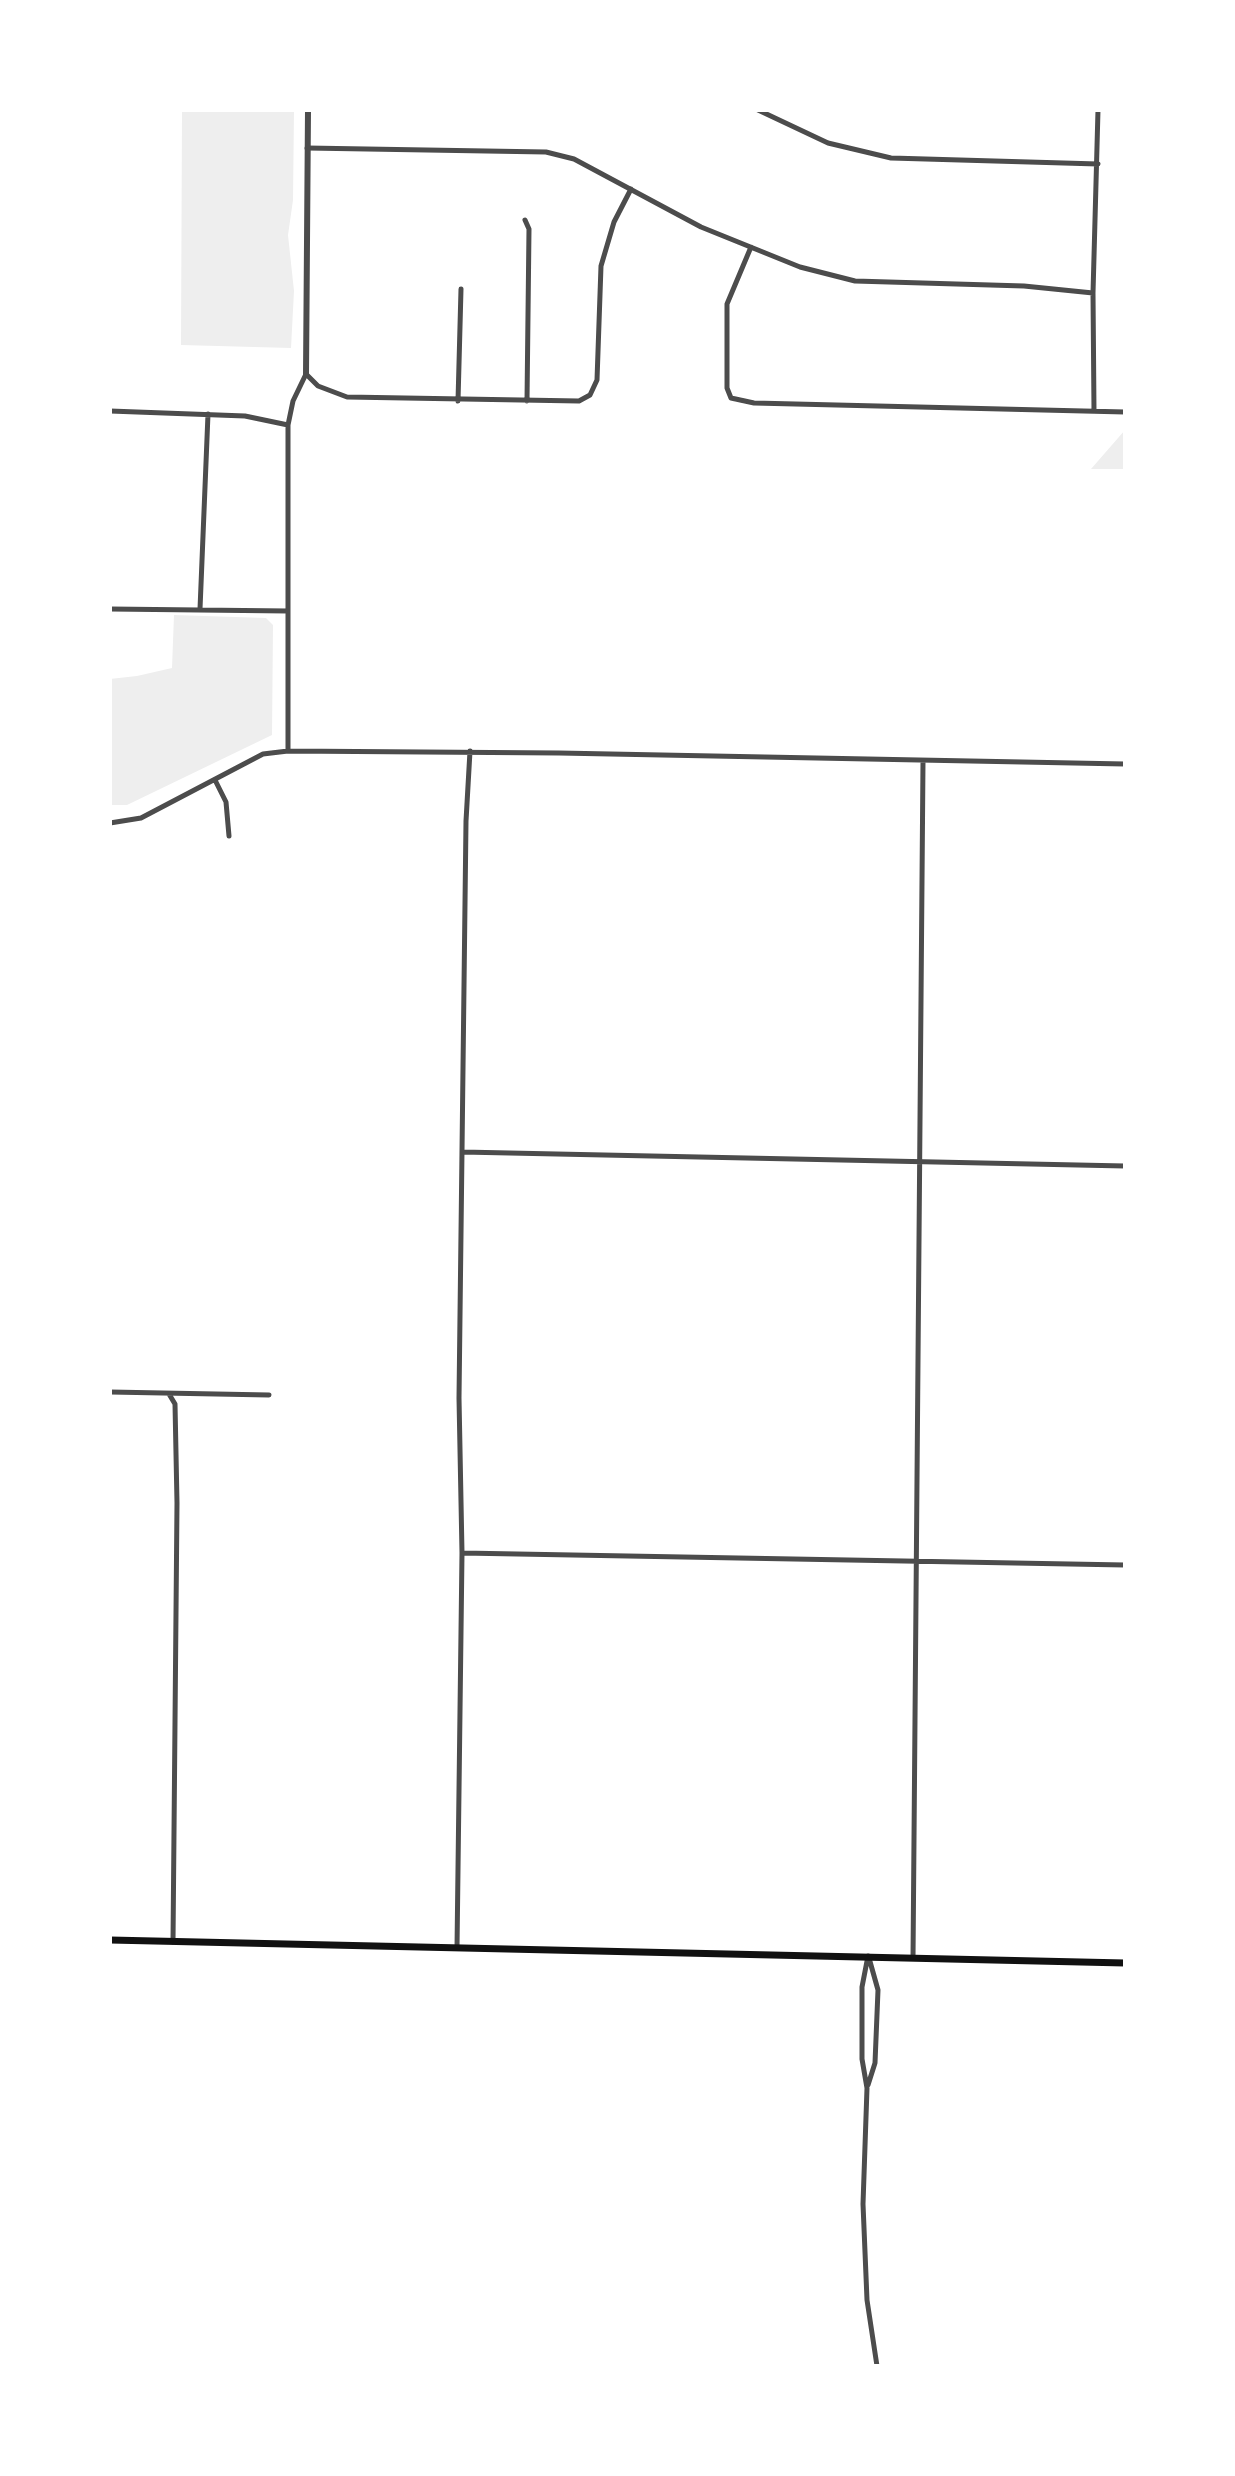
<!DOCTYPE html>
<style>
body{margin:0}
#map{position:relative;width:1235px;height:2476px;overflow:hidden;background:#fff;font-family:Raleway,sans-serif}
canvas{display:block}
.frame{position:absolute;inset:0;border:112px solid #fff;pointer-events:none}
</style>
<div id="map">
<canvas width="1235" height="2476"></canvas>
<div class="frame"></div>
</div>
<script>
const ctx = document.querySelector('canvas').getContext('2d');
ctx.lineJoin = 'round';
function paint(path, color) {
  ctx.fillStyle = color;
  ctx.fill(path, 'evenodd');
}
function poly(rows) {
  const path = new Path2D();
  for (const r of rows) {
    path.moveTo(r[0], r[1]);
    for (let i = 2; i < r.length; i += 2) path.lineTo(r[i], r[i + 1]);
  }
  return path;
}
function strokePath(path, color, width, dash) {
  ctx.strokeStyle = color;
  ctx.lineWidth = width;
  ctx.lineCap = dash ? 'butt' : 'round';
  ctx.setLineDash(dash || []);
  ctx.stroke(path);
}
paint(poly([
 [182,110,294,110,293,200,288,235,294,291,291,348,181,345],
 [1125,430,1125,469,1091,469],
 [174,615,266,618,273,625,272,735,127,805,110,805,110,679,137,676,172,668]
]), '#eee');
strokePath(poly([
 [758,110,828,143,891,158,1098,164],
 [307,148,546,152,574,159,701,227,800,267,855,281,1024,286,1093,293],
 [525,220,529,229,527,401],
 [751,247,727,304,727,388,731,398,754,403,1125,412],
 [458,401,461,289],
 [110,411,245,416,288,425],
 [1094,411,1093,293,1098,110],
 [110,609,288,611],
 [200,609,208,414],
 [288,751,288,425,293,401,306,374,318,386,347,397,579,401,590,395,597,380,601,266,614,222,631,189],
 [215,780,226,802,229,836],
 [110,823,141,818,263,754,288,751,559,753,1125,764],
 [462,1152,1125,1166],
 [110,1392,269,1395],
 [169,1394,175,1404,177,1503,173,1942],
 [462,1553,1125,1565],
 [457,1948,462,1553,459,1398,466,821,470,751],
 [868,1956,862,1987,862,2059,867,2088,863,2204,867,2300,877,2366],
 [913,1957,923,761],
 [868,2085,875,2063,878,1990,869,1958]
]), '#4c4c4c', 5);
strokePath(poly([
 [306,374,308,110]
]), '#4c4c4c', 6);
strokePath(poly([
 [110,1940,1125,1963]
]), '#111', 7);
</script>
